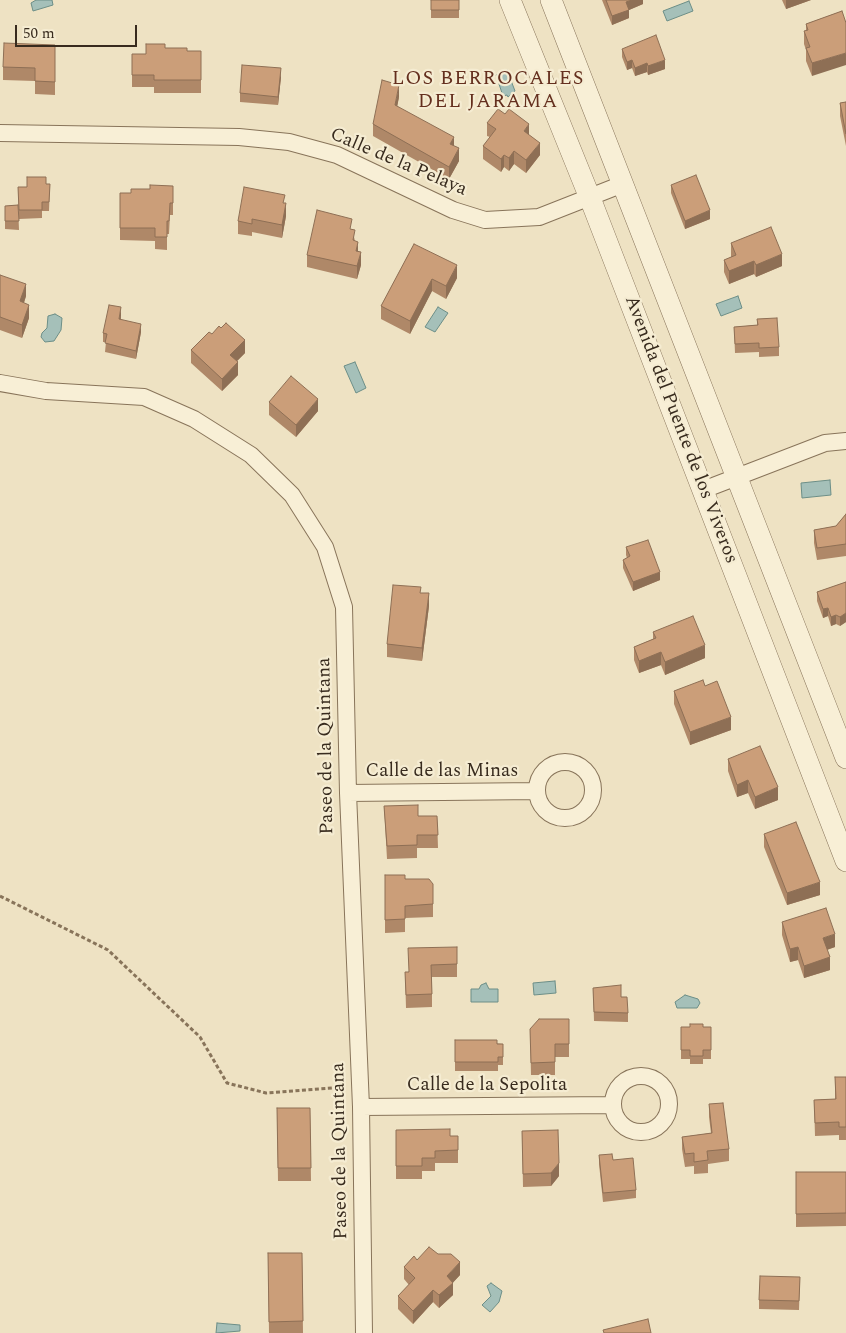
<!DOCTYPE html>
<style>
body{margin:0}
#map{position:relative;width:846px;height:1333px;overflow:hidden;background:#eee2c3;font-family:Spectral,serif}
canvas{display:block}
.scale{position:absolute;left:15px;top:25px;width:122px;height:22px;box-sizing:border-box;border:2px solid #382b1e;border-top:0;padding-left:6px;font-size:15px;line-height:18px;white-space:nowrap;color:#382b1e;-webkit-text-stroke:4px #f5ecd2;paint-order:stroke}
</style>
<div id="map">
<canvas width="846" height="1333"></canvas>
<div class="scale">50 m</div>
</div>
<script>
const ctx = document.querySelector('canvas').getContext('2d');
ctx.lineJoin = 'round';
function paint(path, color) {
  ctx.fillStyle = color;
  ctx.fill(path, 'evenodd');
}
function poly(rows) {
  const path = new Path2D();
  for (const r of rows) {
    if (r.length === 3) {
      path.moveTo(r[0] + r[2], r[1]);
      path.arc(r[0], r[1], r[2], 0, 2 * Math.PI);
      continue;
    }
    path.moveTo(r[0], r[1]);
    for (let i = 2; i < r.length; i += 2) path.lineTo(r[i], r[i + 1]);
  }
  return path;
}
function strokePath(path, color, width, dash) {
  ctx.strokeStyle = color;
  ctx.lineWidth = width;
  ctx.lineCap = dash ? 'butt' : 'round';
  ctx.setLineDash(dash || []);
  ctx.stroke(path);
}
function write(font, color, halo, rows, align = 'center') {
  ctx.font = font + ' Spectral,serif';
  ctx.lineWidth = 4.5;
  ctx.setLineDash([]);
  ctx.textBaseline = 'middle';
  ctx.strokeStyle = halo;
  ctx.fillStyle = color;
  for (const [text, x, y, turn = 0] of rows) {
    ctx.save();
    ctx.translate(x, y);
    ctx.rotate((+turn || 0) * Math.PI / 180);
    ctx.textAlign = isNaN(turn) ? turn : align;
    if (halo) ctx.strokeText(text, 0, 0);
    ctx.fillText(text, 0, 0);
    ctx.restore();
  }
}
const water = poly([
 [36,0,52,0,53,5,33,11,31,3,36,0],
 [689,1,693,11,667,21,663,11,689,1],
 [507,70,515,91,508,97,507,95,503,96,496,75,507,70],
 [738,296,742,308,721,316,716,304,738,296],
 [438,307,448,313,435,332,425,327,438,307],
 [55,314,62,318,61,330,54,341,45,342,41,337,42,333,47,328,48,316,55,314],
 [355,362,366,388,356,393,344,366,355,362],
 [830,480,831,495,802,498,801,483,830,480],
 [555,981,556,993,534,995,533,983,555,981],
 [486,983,489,989,498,989,498,1002,471,1002,471,989,479,989,481,985,486,983],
 [685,995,698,999,700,1003,697,1008,677,1008,675,1002,685,995],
 [491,1283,502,1291,499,1302,490,1312,482,1305,491,1296,487,1286,491,1283],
 [217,1323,240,1325,240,1331,216,1333,217,1323]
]);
paint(water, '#a5c0b9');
strokePath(water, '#6c8e87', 1);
const minor = poly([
 [0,133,239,137,289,142,337,155,453,210,485,220,539,217,623,184],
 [0,383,46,391,144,397,194,419,251,455,292,495,325,547,344,607,348,793,361,1107,364,1333],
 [703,490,825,443,846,441],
 [565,790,28],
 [348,793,537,791],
 [641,1104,28],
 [361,1107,613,1105]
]);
const tertiary = poly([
 [510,0,590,198,846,861],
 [551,0,846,758]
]);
strokePath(minor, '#88745a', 18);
strokePath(tertiary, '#88745a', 22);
strokePath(poly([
 [0,896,108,950,200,1037,227,1083,266,1093,344,1087]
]), '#88745a', 3, [4, 2.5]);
strokePath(minor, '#f8efd6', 16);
strokePath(tertiary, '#f8efd6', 21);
paint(poly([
 [431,0,459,0,459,18,431,18],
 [602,0,643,0,643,4,629,10,629,18,612,25],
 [782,0,811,0,786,9],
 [842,11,812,76,806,61,806,50,804,44,804,31,806,31,806,24],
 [55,45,55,95,35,94,35,81,3,80,3,67],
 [165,48,187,51,201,51,201,93,154,93,154,87,132,87,132,54,146,54],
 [622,49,665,69,648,75,647,72,635,76,632,68,627,70,622,57],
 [281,77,278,105,240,102,240,93],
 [399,97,397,106,454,146,459,161,449,179,373,136,373,124],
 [846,102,846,146,840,116,840,103],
 [487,123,529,135,540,155,526,173,514,164,509,171,504,167,501,172,483,159,483,146,490,137,487,136],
 [46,184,50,184,49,211,42,211,42,218,19,219,18,187,27,187],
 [671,185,710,219,685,229,671,193],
 [173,186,173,215,170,215,169,234,167,234,167,250,155,249,155,241,120,240,120,193,131,193],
 [285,203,286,216,282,238,252,232,252,236,238,234,238,221],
 [18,205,19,230,5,229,5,206],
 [352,229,361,265,357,279,307,267,307,255],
 [731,243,782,266,756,277,754,274,729,284,724,272,724,260,731,257],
 [414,244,457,278,446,299,432,291,410,334,381,319,381,306],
 [0,275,26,296,24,303,29,318,22,338,0,330],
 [121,316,121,320,141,332,136,359,105,352,106,342,103,342,103,333],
 [757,319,779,347,779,356,759,357,759,352,735,353,734,327,757,325],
 [212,334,245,353,237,361,238,375,222,391,191,363,191,350],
 [269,402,318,411,296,437,269,415],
 [846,514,846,556,817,560,814,543,814,530,836,526],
 [626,547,660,580,633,591,623,568,623,560,627,558,626,555],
 [846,582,846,622,840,626,836,624,831,626,828,616,823,618,817,601,817,592],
 [421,593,429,606,422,661,387,657,387,644],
 [653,632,705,658,665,675,661,665,639,673,634,660,634,647,653,639],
 [705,686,731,730,690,745,674,704,674,691],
 [728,759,778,800,755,809,748,793,737,797,728,771],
 [384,806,418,816,437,816,438,848,417,848,417,858,387,859],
 [764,834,820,895,787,905,764,847],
 [385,875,433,884,433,917,405,918,405,932,385,933],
 [782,922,835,947,827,950,830,970,804,978,798,960,790,962,782,935],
 [457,947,457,977,432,977,432,1007,406,1008,405,972,408,972],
 [593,988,621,997,628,1013,628,1022,594,1021],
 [569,1019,569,1057,555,1057,555,1075,531,1075,530,1029],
 [681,1027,711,1027,711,1059,703,1059,703,1064,690,1064,690,1059,681,1059],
 [455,1040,503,1044,503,1065,498,1065,498,1071,455,1071],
 [835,1077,846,1077,846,1140,839,1140,839,1135,815,1136,814,1100,835,1099],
 [709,1104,729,1149,729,1161,708,1164,708,1173,694,1174,694,1166,685,1167,682,1149,682,1137,711,1133,709,1117],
 [277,1108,310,1108,311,1181,278,1181],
 [396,1130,450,1136,458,1136,458,1163,435,1163,435,1171,422,1171,422,1179,396,1179],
 [522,1131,559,1176,551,1186,523,1187],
 [599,1155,613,1160,636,1190,636,1198,603,1202,599,1164],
 [796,1172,846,1172,846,1226,796,1227],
 [268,1253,302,1253,303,1333,269,1333],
 [417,1260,460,1275,453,1282,453,1295,439,1308,433,1302,413,1324,398,1309,398,1296,409,1285,404,1279,404,1267],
 [800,1277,799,1310,759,1309,759,1300]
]), '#af8868');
paint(poly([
 [632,0,643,0,643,4,629,10,629,18,612,25,612,16,626,2],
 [786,0,811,0,786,9],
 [846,53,846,65,812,76,812,63],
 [632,60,632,68,627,70,627,62],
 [665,60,665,69,648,75,648,66],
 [647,63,647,72,635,76,635,68],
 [281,68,281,77,278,105,278,97],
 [399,85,399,97,395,118,395,105],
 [529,124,529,137,524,131],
 [454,137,454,150,450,144],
 [540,143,540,155,526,173,526,160],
 [459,148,459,161,449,179,449,167],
 [514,151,514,164,509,171,509,158],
 [504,155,504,167,501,172,501,159],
 [286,203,286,216,282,238,282,225],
 [710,210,710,219,685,229,685,221],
 [358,242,358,254,356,251],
 [361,252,361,265,357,279,357,266],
 [782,254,782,266,756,277,756,265],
 [754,261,754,274,729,284,729,271],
 [457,265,457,278,446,299,446,286],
 [432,279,432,291,410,334,410,321],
 [26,284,26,296,20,314,20,301],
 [29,305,29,318,22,338,22,325],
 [121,307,121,316,119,328,119,319],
 [141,324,141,332,136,359,136,351],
 [245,340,245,353,230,368,230,355],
 [238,362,238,375,222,391,222,379],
 [318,399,318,411,296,437,296,425],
 [660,572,660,580,633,591,633,582],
 [429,593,429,606,422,661,422,648],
 [828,608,828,616,823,618,823,609],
 [846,613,846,622,840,626,840,617],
 [836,615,836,624,831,626,831,617],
 [705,645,705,658,665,675,665,662],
 [661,652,661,665,639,673,639,661],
 [731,717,731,730,690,745,690,732],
 [748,780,748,793,737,797,737,785],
 [778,787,778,800,755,809,755,797],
 [820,882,820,895,787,905,787,893],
 [835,934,835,947,823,951,823,938],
 [798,947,798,960,790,962,790,949],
 [830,957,830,970,804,978,804,966],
 [559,1163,559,1176,551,1186,551,1173],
 [460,1262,460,1275,450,1286,453,1283,453,1295,439,1308,439,1295,447,1276],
 [433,1290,433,1302,413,1324,413,1311]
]), '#8e6f55');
const building = poly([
 [431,0,459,0,459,10,431,10,431,0],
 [606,0,632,0,626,2,629,10,612,16,606,0],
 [842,11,846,23,846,53,812,63,806,48,810,47,804,31,808,30,806,24,842,11],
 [656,35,665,60,648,66,647,63,635,68,632,60,627,62,622,49,656,35],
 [4,43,55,45,55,82,35,81,35,68,3,67,4,43],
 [146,44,165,44,165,48,187,48,187,51,201,51,201,80,154,80,154,75,132,75,132,54,146,54,146,44],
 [242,65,281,68,278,97,240,93,242,65],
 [382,80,399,85,395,105,454,137,450,144,459,148,449,167,373,124,382,80],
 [846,102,846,134,840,103,846,102],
 [498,109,505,114,509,109,529,124,524,131,540,143,526,160,514,151,509,158,504,155,501,159,483,146,496,129,487,123,498,109],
 [696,175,710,210,685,221,671,185,696,175],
 [27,177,46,177,46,184,50,184,49,202,42,202,42,210,19,210,18,187,27,187,27,177],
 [150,185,173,186,173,203,170,203,169,221,167,221,167,237,155,237,155,228,120,228,120,193,131,193,131,189,150,189,150,185],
 [244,187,285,195,283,203,286,203,282,225,252,219,252,224,238,221,244,187],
 [18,205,19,221,5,221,5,206,18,205],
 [317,210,352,219,350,229,355,230,353,240,358,242,356,251,361,252,357,266,307,255,317,210],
 [771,227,782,254,756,265,754,261,729,271,724,260,736,255,731,243,771,227],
 [414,244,457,265,446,286,432,279,410,321,381,306,414,244],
 [0,275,26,284,20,301,29,305,22,325,0,317,0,275],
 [109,305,121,307,119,319,141,324,136,351,105,343,107,334,103,333,109,305],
 [777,318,779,347,759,348,759,343,735,344,734,327,758,325,757,319,777,318],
 [226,323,245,340,230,355,238,362,222,379,191,350,209,332,212,334,219,326,221,328,226,323],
 [291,376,318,399,296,425,269,402,291,376],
 [846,514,846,544,817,548,814,530,836,526,846,514],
 [648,540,660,572,633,582,623,560,630,556,626,547,648,540],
 [846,582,846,613,840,617,836,615,831,617,828,608,823,609,817,592,846,582],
 [393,585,421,587,420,593,429,593,422,648,387,644,393,585],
 [693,616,705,645,665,662,661,652,639,661,634,647,656,638,653,632,693,616],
 [703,680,705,686,717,681,731,717,690,732,674,691,703,680],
 [760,746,778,787,755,797,748,780,737,785,728,759,760,746],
 [418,805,418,816,437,816,438,835,417,835,417,845,387,846,384,806,418,805],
 [796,822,820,882,787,893,764,834,796,822],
 [385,875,405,875,405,879,429,879,433,884,433,904,405,906,405,919,385,920,385,875],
 [826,908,835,934,823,938,830,957,804,966,798,947,790,949,782,922,826,908],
 [457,947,457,964,431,965,432,994,406,995,405,972,409,972,408,948,457,947],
 [621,985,621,997,627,997,628,1013,594,1012,593,988,621,985],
 [539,1019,569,1019,569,1044,555,1044,555,1062,531,1063,530,1029,539,1019],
 [690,1024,703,1024,703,1027,711,1027,711,1050,703,1050,703,1056,690,1056,690,1050,681,1050,681,1027,690,1027,690,1024],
 [455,1040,497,1040,497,1044,503,1044,503,1057,498,1057,498,1062,455,1062,455,1040],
 [835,1077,846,1077,846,1127,839,1127,839,1122,815,1123,814,1100,836,1099,835,1077],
 [723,1103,729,1149,707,1151,708,1160,694,1162,694,1153,685,1154,682,1137,712,1133,709,1104,723,1103],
 [277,1108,310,1108,311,1168,278,1168,277,1108],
 [450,1129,450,1136,458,1136,458,1150,435,1151,435,1158,422,1158,422,1166,396,1166,396,1130,450,1129],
 [558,1130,559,1163,551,1173,523,1174,522,1131,558,1130],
 [612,1154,613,1160,633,1158,636,1190,603,1193,599,1155,612,1154],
 [796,1172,846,1172,846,1213,796,1214,796,1172],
 [429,1247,438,1254,451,1254,460,1262,447,1276,453,1283,439,1295,433,1290,413,1311,398,1296,415,1278,404,1267,414,1256,417,1260,429,1247],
 [268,1253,302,1253,303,1321,269,1322,268,1253],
 [760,1276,800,1277,799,1301,759,1300,760,1276],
 [648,1319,651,1333,604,1333,603,1330,648,1319]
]);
paint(building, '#cb9e79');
strokePath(building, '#8e6f55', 1);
write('19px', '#382b1e', '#f5ecd2', [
 ["Calle de la Pelaya",398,163,23],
 ["Avenida del Puente de los Viveros",680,430,69],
 ["Paseo de la Quintana",327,746,-91],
 ["Calle de las Minas",442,772],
 ["Calle de la Sepolita",487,1086],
 ["Paseo de la Quintana",341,1151,-91]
]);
ctx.letterSpacing = '1px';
write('20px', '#642f1e', '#f5ecd2', [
 ["LOS BERROCALES",488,80],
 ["DEL JARAMA",488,103]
]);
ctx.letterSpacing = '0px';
</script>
